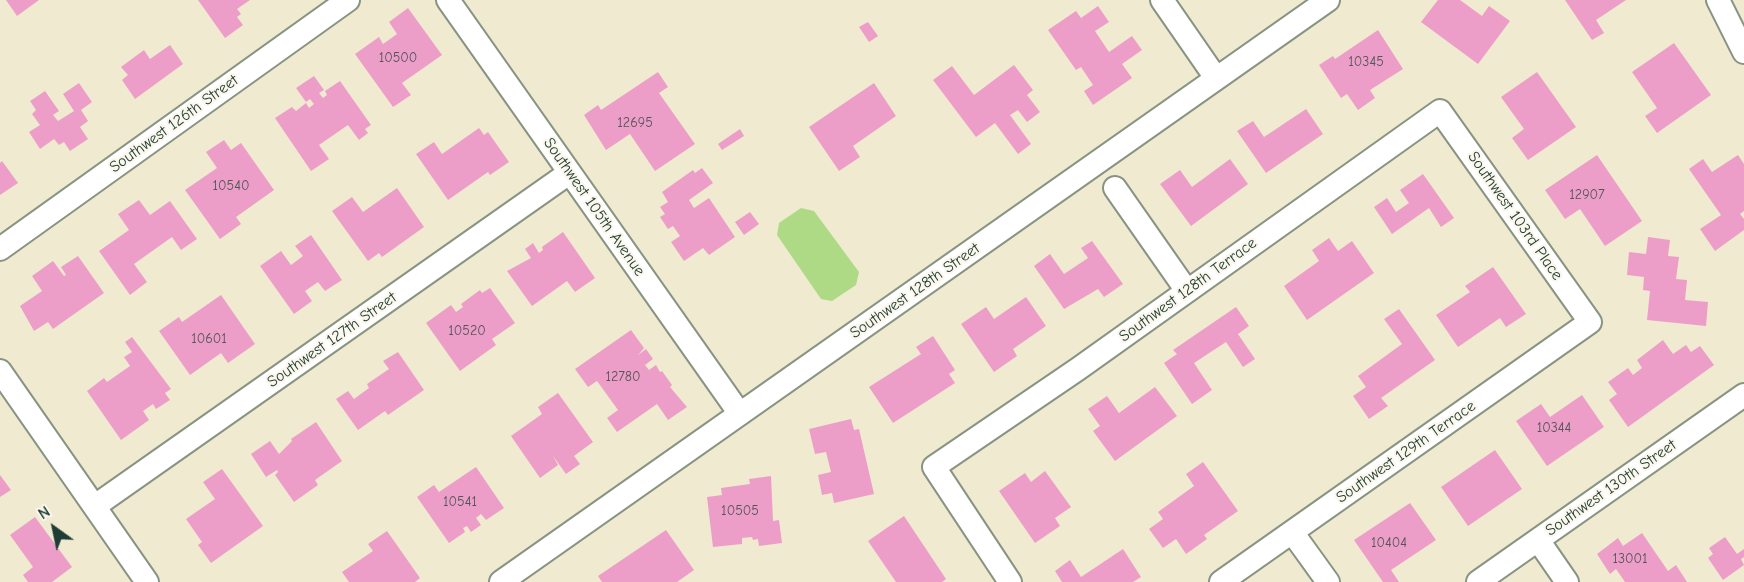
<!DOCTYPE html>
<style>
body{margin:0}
#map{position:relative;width:1744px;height:582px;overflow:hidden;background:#f0ead1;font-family:"Comic Neue",sans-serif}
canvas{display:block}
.north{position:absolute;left:24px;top:498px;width:60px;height:60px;-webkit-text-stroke:4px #fbf7ec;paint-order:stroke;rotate:327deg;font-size:16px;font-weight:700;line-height:24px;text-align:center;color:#1f3d34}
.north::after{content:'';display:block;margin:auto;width:21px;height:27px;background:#1f3d34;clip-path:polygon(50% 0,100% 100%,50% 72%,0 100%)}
</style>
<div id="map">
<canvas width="1744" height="582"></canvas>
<div class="north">N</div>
</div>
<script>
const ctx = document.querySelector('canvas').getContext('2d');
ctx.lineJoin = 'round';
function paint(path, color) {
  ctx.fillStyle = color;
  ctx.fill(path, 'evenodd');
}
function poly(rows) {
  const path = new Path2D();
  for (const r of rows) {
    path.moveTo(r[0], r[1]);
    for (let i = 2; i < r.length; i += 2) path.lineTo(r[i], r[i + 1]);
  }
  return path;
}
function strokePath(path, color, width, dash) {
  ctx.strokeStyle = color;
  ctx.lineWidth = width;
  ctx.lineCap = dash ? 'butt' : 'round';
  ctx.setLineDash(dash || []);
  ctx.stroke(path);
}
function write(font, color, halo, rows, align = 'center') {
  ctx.font = font + ' "Comic Neue",sans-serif';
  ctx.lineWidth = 4.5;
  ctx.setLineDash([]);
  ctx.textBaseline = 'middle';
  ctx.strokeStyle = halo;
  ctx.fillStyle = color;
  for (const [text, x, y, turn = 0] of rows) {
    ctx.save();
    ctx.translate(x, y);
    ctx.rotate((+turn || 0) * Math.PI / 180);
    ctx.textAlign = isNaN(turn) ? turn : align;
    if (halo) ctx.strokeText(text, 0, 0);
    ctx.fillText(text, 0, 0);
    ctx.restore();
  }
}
paint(poly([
 [801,208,814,211,859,272,856,285,832,301,821,299,777,235,779,223]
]), '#aeda86');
paint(poly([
 [6,0,39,0,17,16],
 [198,0,250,0,237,9,241,14,237,17,243,25,225,38],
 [1438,0,1460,0,1482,16,1489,6,1510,21,1478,64,1421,22],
 [1565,0,1626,0,1596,20,1604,33,1592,40],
 [1098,6,1109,22,1095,31,1109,52,1132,36,1142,50,1122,64,1132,78,1093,105,1084,91,1093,85,1081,67,1076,70,1048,30,1076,11,1081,18],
 [408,8,442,55,402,83,411,95,393,107,355,54,379,37,383,44,397,34,389,22],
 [868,22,878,36,869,42,859,27],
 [1378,30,1403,69,1370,90,1375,98,1358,110,1347,94,1341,98,1319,65,1333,56,1335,59],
 [1674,43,1711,95,1657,133,1645,116,1657,108,1632,72],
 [170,45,183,64,135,99,122,80,128,75,121,67,144,50,150,59],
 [1014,65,1033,90,1027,95,1040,112,1027,122,1018,110,1010,115,1031,144,1018,154,995,123,976,137,933,80,952,66,974,95],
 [658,72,668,87,659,93,695,144,655,171,630,134,606,150,584,115,598,105,601,110],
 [1537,72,1576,127,1528,160,1512,138,1524,129,1501,97],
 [314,76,324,90,319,93,323,98,327,95,325,91,340,81,371,125,365,129,368,133,359,140,348,125,319,145,329,159,311,171,275,118,292,107,296,111,306,103,309,108,314,104,310,99,306,102,296,88],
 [79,83,92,102,81,110,88,121,80,127,88,139,70,151,64,142,59,145,54,139,40,149,29,132,40,125,32,114,36,110,30,101,45,91,59,111,53,115,58,121,74,111,63,94],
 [874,83,896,116,853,146,860,157,839,171,809,127],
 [1306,109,1323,134,1266,173,1237,131,1253,121,1264,137],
 [479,128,484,135,488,132,509,162,490,175,488,172,448,200,416,154,434,142,442,154],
 [740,129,744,136,722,150,718,144],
 [224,140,231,150,241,143,274,190,236,217,241,224,220,239,185,190,217,168,206,152],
 [1597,155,1642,221,1605,246,1580,209,1565,219,1545,190],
 [1738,155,1744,164,1744,211,1740,214,1744,219,1744,230,1715,251,1700,229,1721,215,1689,169,1703,159,1712,172],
 [1230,159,1248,184,1191,226,1160,184,1180,170,1192,187],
 [2,161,18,183,0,195,0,163],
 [702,168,713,183,689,200,694,208,709,198,735,237,709,255,703,248,684,261,671,242,680,236,673,226,668,229,660,217,665,214,660,207,668,202,662,192,693,170,695,173],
 [1423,174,1454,218,1441,227,1429,208,1392,234,1374,207,1387,198,1396,212,1409,203,1400,190],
 [397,188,424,227,382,257,379,253,368,261,332,211,352,197,363,212],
 [139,200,150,215,170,201,197,239,181,250,172,237,134,264,147,282,130,295,99,251,129,230,118,214],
 [750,212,759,224,744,235,735,222],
 [563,232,595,278,575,292,567,281,532,306,507,271,531,258,525,249,533,243,539,253,543,250,542,247],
 [311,235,342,280,325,291,318,282,305,291,312,301,294,314,260,266,281,251,291,265,303,256,295,246],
 [1648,237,1670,240,1668,256,1679,257,1676,279,1687,280,1685,300,1708,302,1706,326,1647,320,1650,291,1643,290,1644,277,1627,275,1629,252,1646,254],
 [1329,238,1338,251,1352,241,1374,273,1307,320,1284,286,1319,261,1312,250],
 [1092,241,1123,284,1104,297,1098,289,1064,309,1034,266,1050,254,1064,274,1088,258,1081,248],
 [78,256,104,293,53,329,48,322,34,331,20,306,42,291,32,276,53,261,64,276,66,275,61,267],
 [1493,267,1526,314,1506,327,1500,318,1458,347,1436,315,1470,292,1465,286],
 [490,288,515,323,492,339,496,345,460,371,426,323,451,305,456,312,463,307,461,304,480,290,482,293],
 [221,295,255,344,228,363,221,353,190,375,159,331,179,317,182,322],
 [1026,297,1046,326,1013,349,1017,356,994,372,961,324,986,307,994,319],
 [1236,307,1249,326,1238,334,1255,359,1243,367,1226,342,1194,363,1212,390,1192,404,1164,363,1177,354,1173,350],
 [1399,309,1435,360,1381,398,1388,406,1369,419,1353,396,1366,387,1358,376,1402,344,1384,319],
 [631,330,644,348,638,355,646,349,653,359,645,365,649,370,656,365,660,372,662,371,672,385,670,387,687,407,668,420,657,404,617,432,607,418,618,410,597,381,588,387,575,369],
 [933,336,955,370,949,374,955,383,893,423,869,387,921,354,916,347],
 [132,337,171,389,165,393,170,400,156,409,153,404,143,411,149,420,121,440,87,391,104,378,107,382,130,366,124,357,132,352,125,342],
 [1663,340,1673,354,1686,345,1691,352,1700,346,1714,365,1628,427,1609,400,1617,394,1608,382,1628,368,1633,375,1642,368,1637,360],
 [398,352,424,390,388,415,385,411,358,430,336,399,348,391,354,399,369,388,367,384,389,369,383,361],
 [1155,387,1177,416,1115,461,1093,431,1100,426,1088,409,1107,396,1119,413],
 [558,393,593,442,574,456,580,464,566,474,553,456,558,465,540,478,511,436,542,414,538,407],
 [1582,395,1604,427,1547,466,1516,421,1541,404,1550,417],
 [851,419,854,430,859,429,874,494,834,503,832,493,822,495,818,475,831,472,826,452,815,454,809,429],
 [316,422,342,461,315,480,318,485,294,502,275,475,278,472,277,470,266,477,251,454,270,441,279,454,292,441,291,439],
 [1495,450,1522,489,1468,526,1441,487],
 [1203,462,1238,511,1204,535,1207,539,1186,554,1176,539,1163,548,1149,529,1163,519,1158,512,1194,486,1186,474],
 [476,467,504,508,486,520,481,514,476,518,481,525,471,532,467,526,463,528,465,532,449,543,417,497,434,485,439,492],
 [222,469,263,526,211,563,198,545,202,542,186,519,215,499,203,482],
 [1045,471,1071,507,1055,518,1060,526,1035,543,999,491,1025,473,1031,482],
 [0,475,11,490,0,497],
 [771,476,773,521,779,520,782,543,759,546,758,539,753,540,752,537,742,538,742,544,713,547,707,497,722,495,721,488,750,484,749,479],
 [1410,503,1436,540,1391,570,1399,582,1383,582,1354,540],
 [904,516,946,579,942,582,896,582,868,541],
 [35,517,72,567,52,582,28,582,23,575,33,567,10,535],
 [666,530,694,570,677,582,602,582,598,576],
 [387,531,420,578,415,582,349,582,342,572,373,551,368,544],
 [1642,533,1668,571,1676,565,1687,582,1625,582,1616,569,1610,574,1597,554,1618,538,1623,546],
 [1725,537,1737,554,1744,549,1744,557,1741,559,1744,565,1723,580,1708,558,1713,554,1709,548],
 [1123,549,1141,577,1133,582,1062,582,1055,571,1070,560,1081,577]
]), '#ed9ec8');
const minor = poly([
 [448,0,740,414],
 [1162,0,1216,78],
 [1718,0,1744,52],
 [1115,188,1187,291],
 [0,249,348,0],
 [0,371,147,582],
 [95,506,569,173],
 [1292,532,1328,582],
 [1538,540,1567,582],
 [501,582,1328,0],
 [1010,582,934,467,1078,369,1440,111,1590,322,1221,582],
 [1478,582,1744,395]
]);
strokePath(minor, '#889482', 26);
strokePath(minor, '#fff', 22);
write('14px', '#525559', null, [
 ["10500",398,58],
 ["10345",1366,62],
 ["12695",635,123],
 ["10540",231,186],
 ["12907",1587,195],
 ["10520",467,331],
 ["10601",209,339],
 ["12780",623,377],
 ["10344",1554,428],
 ["10541",460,502],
 ["10505",740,511],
 ["10404",1389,543],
 ["13001",1630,559]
]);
write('16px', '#1f3d34', '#fbf7ec', [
 ["Southwest 126th Street",174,124,-36],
 ["Southwest 105th Avenue",594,207,55],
 ["Southwest 103rd Place",1515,216,55],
 ["Southwest 128th Terrace",1188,290,-36],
 ["Southwest 128th Street",915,291,-35],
 ["Southwest 127th Street",332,340,-35],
 ["Southwest 129th Terrace",1406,452,-35],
 ["Southwest 130th Street",1611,488,-35]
]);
</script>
